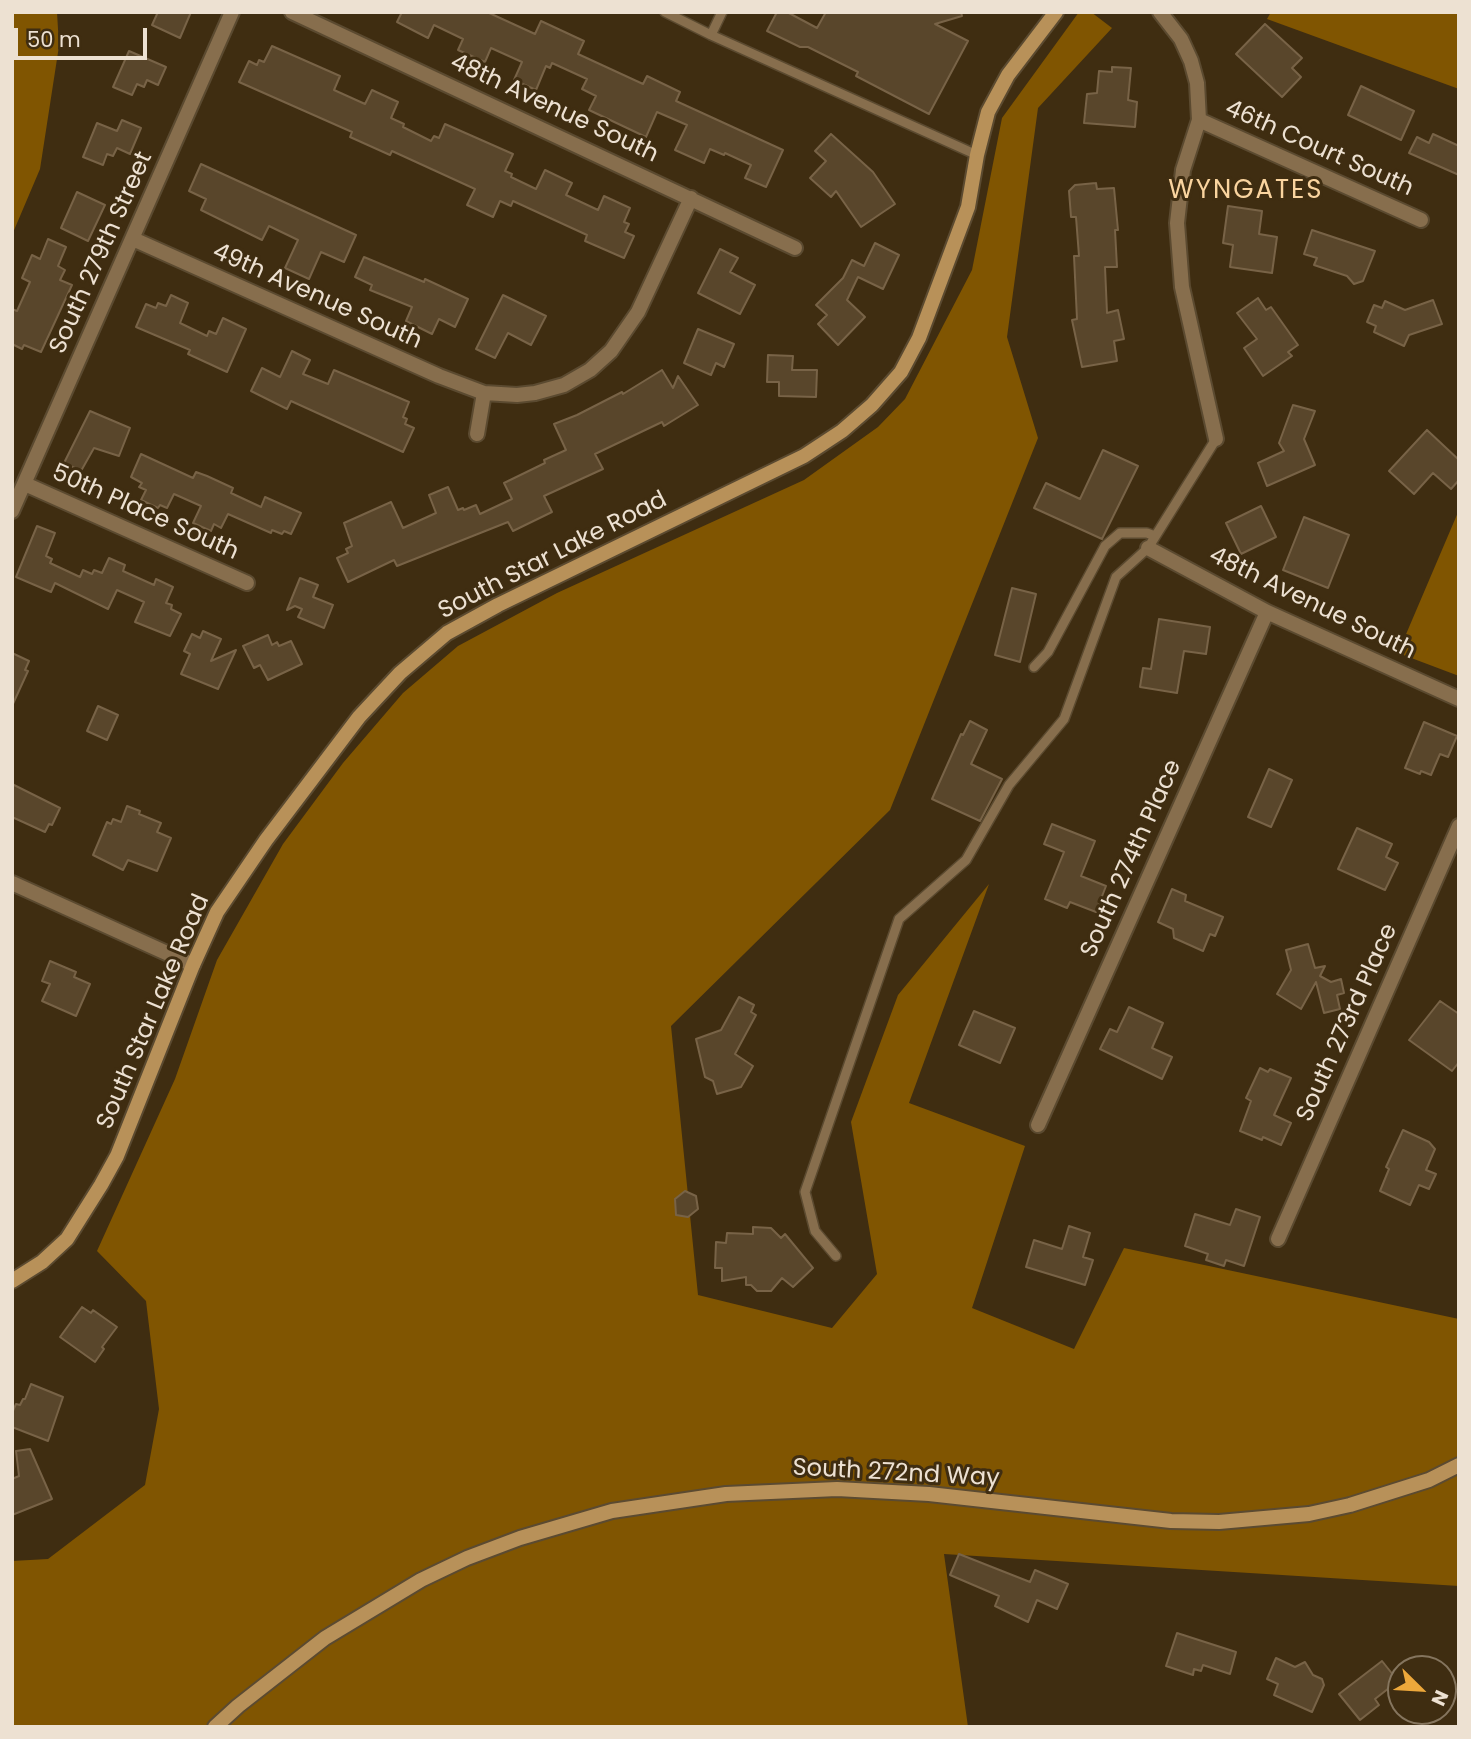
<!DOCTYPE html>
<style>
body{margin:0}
#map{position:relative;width:1471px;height:1739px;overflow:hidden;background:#3f2d11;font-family:Poppins,sans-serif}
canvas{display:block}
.frame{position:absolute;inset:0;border:14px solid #ede1d2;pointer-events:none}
.north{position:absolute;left:1387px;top:1655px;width:70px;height:70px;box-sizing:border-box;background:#3f2d11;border:2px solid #85755e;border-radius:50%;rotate:114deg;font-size:19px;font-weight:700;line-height:28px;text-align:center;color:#ede1d2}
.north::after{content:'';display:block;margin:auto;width:24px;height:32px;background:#eda83b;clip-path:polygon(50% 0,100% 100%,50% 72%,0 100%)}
.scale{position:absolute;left:14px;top:28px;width:133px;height:32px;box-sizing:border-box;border:4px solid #ede1d2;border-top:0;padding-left:9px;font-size:21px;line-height:24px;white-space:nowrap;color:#ede1d2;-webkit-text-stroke:5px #3f2d11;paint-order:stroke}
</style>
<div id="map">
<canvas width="1471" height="1739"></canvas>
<div class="frame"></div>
<div class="north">N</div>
<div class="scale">50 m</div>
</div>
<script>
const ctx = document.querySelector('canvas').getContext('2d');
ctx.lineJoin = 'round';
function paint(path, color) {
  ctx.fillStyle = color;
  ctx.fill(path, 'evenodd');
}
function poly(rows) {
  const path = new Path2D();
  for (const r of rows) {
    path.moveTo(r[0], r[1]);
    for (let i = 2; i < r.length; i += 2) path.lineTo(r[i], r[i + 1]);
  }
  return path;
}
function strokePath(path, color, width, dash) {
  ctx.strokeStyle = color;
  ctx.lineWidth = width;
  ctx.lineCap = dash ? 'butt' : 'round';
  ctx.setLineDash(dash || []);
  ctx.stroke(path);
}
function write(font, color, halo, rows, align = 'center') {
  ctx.font = font + ' Poppins,sans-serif';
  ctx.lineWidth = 6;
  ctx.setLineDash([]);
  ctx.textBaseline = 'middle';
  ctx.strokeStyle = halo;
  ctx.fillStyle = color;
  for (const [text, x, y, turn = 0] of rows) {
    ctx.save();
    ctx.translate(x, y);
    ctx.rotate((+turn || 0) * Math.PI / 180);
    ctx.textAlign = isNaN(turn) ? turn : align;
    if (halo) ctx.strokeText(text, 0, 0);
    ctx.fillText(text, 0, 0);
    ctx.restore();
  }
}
paint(poly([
 [12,12,57,12,59,46,40,169,12,235],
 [1079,12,1091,12,1112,28,1038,108,1007,337,1038,438,890,810,671,1026,698,1295,832,1328,877,1274,851,1122,898,995,989,884,909,1103,1025,1146,972,1308,1074,1349,1124,1248,1459,1319,1459,1586,944,1554,968,1727,12,1727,12,1561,48,1559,145,1485,159,1409,146,1301,97,1251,175,1079,217,960,283,844,343,763,403,693,458,646,557,593,804,480,878,427,905,399,972,270,1002,118],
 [1271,12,1459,12,1459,89,1267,19],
 [1459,510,1459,676,1398,653]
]), '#805501');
const building = poly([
 [158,12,191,12,180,38,152,25,158,12],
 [402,12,487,12,535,34,541,21,584,41,578,54,643,84,647,76,680,92,676,101,783,150,766,187,745,178,751,165,725,153,724,155,710,149,704,163,675,150,687,125,657,112,646,137,589,110,596,96,582,89,587,79,552,63,550,68,546,66,536,90,514,80,522,62,491,48,485,62,458,50,463,39,434,25,428,38,397,22,402,12],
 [777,12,787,12,817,28,826,12,961,12,962,16,935,24,968,41,929,114,856,76,858,72,808,47,800,47,767,31,777,12],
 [1265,24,1302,58,1292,68,1301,77,1282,97,1236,54,1265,24],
 [272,46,340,76,334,90,365,104,372,90,398,102,391,118,404,124,403,127,431,141,434,136,439,138,445,124,513,154,505,171,512,174,511,177,536,189,545,170,572,183,566,195,598,210,604,196,630,208,624,222,629,224,625,232,634,236,624,258,585,241,587,235,513,201,511,206,500,201,493,217,467,205,475,189,392,151,390,155,350,137,352,132,239,82,249,61,257,65,259,60,264,62,272,46],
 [129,51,166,67,158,85,147,80,144,87,137,84,132,95,113,87,129,51],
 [1112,67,1131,68,1128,100,1137,102,1135,127,1084,123,1087,94,1097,93,1099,71,1112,72,1112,67],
 [1361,86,1414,111,1401,140,1348,115,1361,86],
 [122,120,141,128,130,154,117,148,113,156,107,154,103,165,83,157,97,123,117,131,122,120],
 [831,134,873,172,895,204,861,227,836,191,831,197,810,178,826,161,815,151,831,134],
 [1433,134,1459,146,1459,175,1409,153,1417,137,1429,143,1433,134],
 [201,164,356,235,344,262,321,252,309,279,285,268,298,240,269,226,262,240,201,210,206,199,189,191,201,164],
 [1096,183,1097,189,1114,188,1118,230,1115,230,1117,267,1105,267,1107,313,1118,310,1124,339,1114,341,1117,361,1082,367,1072,320,1077,319,1074,256,1079,256,1076,217,1071,217,1069,191,1075,185,1096,183],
 [77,192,105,205,88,241,61,228,77,192],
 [1228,206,1262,211,1259,234,1277,237,1272,273,1230,267,1233,245,1223,243,1228,206],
 [1312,230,1375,251,1363,281,1354,284,1347,276,1314,265,1317,258,1304,254,1312,230],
 [48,239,66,247,58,266,65,270,60,280,72,285,41,352,24,345,22,349,12,344,12,309,17,311,30,282,22,278,32,255,40,259,48,239],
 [875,243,899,255,883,289,858,277,847,300,865,317,838,345,818,324,827,315,816,305,843,278,852,260,864,266,875,243],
 [720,249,738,258,730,272,755,285,740,314,698,293,720,249],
 [364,257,424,282,425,279,468,299,455,327,439,319,432,334,406,321,412,307,370,290,372,285,355,277,364,257],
 [171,295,188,303,180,323,207,336,209,331,216,334,223,318,246,329,227,372,188,354,190,350,136,327,146,304,156,308,158,303,166,306,171,295],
 [503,295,546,316,531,345,508,333,495,358,476,349,503,295],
 [1258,298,1266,310,1271,307,1298,345,1288,352,1292,356,1263,376,1244,348,1257,339,1237,313,1258,298],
 [1433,300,1442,324,1409,335,1404,346,1374,332,1376,326,1367,322,1374,305,1382,308,1385,301,1405,310,1433,300],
 [698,329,734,344,724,367,716,363,711,375,684,363,698,329],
 [292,351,310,360,303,374,328,384,334,370,409,402,403,417,407,419,405,424,414,428,403,452,291,401,287,409,251,391,262,368,280,377,292,351],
 [768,355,793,356,792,370,817,370,816,397,779,396,779,382,767,382,768,355],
 [662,370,673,388,678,376,698,405,664,426,662,422,595,454,603,469,544,496,552,512,513,531,508,522,397,566,394,560,348,582,337,558,348,553,346,549,352,546,344,523,391,502,403,528,436,513,429,495,448,487,458,510,463,508,464,510,476,505,480,514,512,499,504,483,545,463,544,460,566,450,554,424,577,415,622,392,623,394,662,370],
 [1293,405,1315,411,1304,439,1315,465,1267,486,1258,463,1284,451,1279,443,1293,405],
 [90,411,130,428,119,456,94,448,81,471,64,463,90,411],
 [1427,430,1459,460,1459,480,1451,489,1433,473,1414,494,1389,471,1427,430],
 [1103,450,1138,466,1102,539,1034,508,1046,483,1080,499,1103,450],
 [141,454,193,478,196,472,207,476,233,488,231,493,261,507,265,497,301,513,291,534,284,531,282,534,272,530,271,533,228,514,221,528,214,524,211,531,193,523,201,506,174,494,167,508,160,505,158,508,141,500,146,490,139,487,142,483,131,477,141,454],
 [1261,506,1276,537,1241,554,1226,523,1261,506],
 [1304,517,1349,535,1328,588,1283,570,1304,517],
 [37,526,55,533,46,556,52,559,50,563,80,577,83,570,92,574,94,570,102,573,109,558,125,565,123,571,154,585,156,579,173,587,166,603,172,605,171,609,181,614,170,636,135,622,144,602,117,590,108,609,55,583,51,592,16,577,37,526],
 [300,578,318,585,313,597,333,605,324,628,298,617,302,609,295,606,287,610,300,578],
 [1012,588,1036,594,1020,662,995,655,1012,588],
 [1159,619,1210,627,1206,654,1184,651,1177,693,1140,687,1143,668,1151,669,1159,619],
 [203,631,221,639,211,661,236,650,218,689,181,674,190,654,184,651,192,634,200,638,203,631],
 [268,635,272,645,277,642,279,646,291,641,302,664,268,680,260,665,254,668,243,646,268,635],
 [12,653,29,661,25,670,28,671,12,706,12,653],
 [98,706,118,715,107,740,87,731,98,706],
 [970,721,987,730,971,764,1002,779,980,821,932,799,961,734,963,735,970,721],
 [1424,722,1457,736,1448,757,1440,754,1431,775,1421,771,1420,774,1405,768,1424,722],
 [1269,769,1292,780,1271,827,1248,817,1269,769],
 [12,784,60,808,52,825,49,824,45,832,12,817,12,784],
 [127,806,140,811,139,814,161,823,157,832,171,838,157,871,128,860,123,870,93,855,107,822,111,824,113,819,121,822,127,806],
 [1052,824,1095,841,1081,876,1106,886,1096,912,1070,902,1067,908,1045,899,1064,852,1044,844,1052,824],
 [1357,828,1392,844,1386,857,1398,863,1385,890,1338,869,1357,828],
 [1172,889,1186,895,1185,901,1223,917,1215,936,1210,934,1203,951,1174,938,1173,929,1158,922,1172,889],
 [1308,944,1315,968,1325,966,1320,976,1331,982,1341,979,1344,993,1337,995,1340,1009,1324,1013,1316,982,1301,1009,1277,994,1291,970,1286,950,1308,944],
 [50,961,76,972,74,977,90,984,76,1016,42,1001,50,984,42,981,50,961],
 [739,997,754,1005,751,1012,756,1015,735,1054,753,1066,741,1087,717,1094,713,1081,705,1077,696,1039,721,1030,739,997],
 [1440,1001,1459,1014,1459,1062,1452,1071,1409,1040,1440,1001],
 [1129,1007,1163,1023,1152,1048,1172,1057,1162,1079,1100,1049,1110,1029,1117,1032,1129,1007],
 [974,1011,1015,1028,1000,1063,959,1045,974,1011],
 [1260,1068,1268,1072,1270,1069,1291,1078,1274,1115,1291,1123,1281,1145,1263,1137,1262,1140,1240,1131,1251,1101,1246,1098,1260,1068],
 [1403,1130,1429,1142,1435,1149,1426,1170,1436,1174,1429,1189,1419,1185,1410,1205,1380,1191,1389,1169,1386,1167,1403,1130],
 [685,1191,696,1196,698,1209,688,1217,676,1215,675,1199,685,1191],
 [1236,1209,1260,1217,1244,1266,1226,1260,1224,1266,1206,1260,1208,1254,1185,1246,1195,1214,1230,1225,1236,1209],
 [1069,1226,1090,1233,1083,1257,1093,1260,1085,1285,1026,1267,1034,1240,1062,1249,1069,1226],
 [753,1227,771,1228,781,1238,785,1234,813,1268,793,1287,782,1278,771,1291,757,1291,751,1285,746,1285,746,1277,722,1281,722,1268,715,1268,716,1242,726,1243,727,1233,753,1234,753,1227],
 [82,1307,91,1313,93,1310,117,1327,102,1347,104,1349,95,1362,60,1337,82,1307],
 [31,1384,63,1397,48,1441,12,1427,12,1413,16,1404,20,1405,23,1399,25,1399,31,1384],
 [30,1449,52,1499,12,1515,12,1479,19,1476,16,1451,30,1449],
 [959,1554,1030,1582,1035,1570,1068,1584,1057,1609,1037,1600,1028,1622,995,1606,999,1596,950,1575,959,1554],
 [1177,1633,1236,1652,1230,1674,1203,1665,1201,1671,1194,1669,1193,1675,1166,1666,1177,1633],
 [1276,1658,1295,1667,1305,1662,1313,1675,1322,1679,1324,1685,1312,1712,1274,1695,1278,1684,1267,1679,1276,1658],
 [1382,1661,1398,1681,1375,1699,1379,1705,1360,1720,1339,1694,1382,1661]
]);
paint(building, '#59462b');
strokePath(building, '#786347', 2);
const lane = poly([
 [665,12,711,35],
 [722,12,711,35,977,155],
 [1034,667,1048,652,1105,546,1120,533,1147,533,1155,536],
 [836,1256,815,1231,805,1192,899,919,966,860,1009,785,1064,719,1116,577,1148,548,1216,439]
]);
const street = poly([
 [292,12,795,248],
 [1160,12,1181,39,1191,61,1197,83,1199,120,1183,170,1177,223,1182,287,1216,439],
 [1199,120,1421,220],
 [133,239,439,376,484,393,517,395,535,393,564,385,590,370,611,351,638,312,691,198],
 [477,434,484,393],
 [25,484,247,583],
 [12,511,232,12],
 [1148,548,1267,612,1459,699],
 [12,883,193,965],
 [1038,1125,1267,612],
 [1278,1239,1459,826]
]);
const secondary = poly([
 [12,1281,42,1262,67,1239,101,1185,117,1156,193,965,217,912,266,840,359,717,400,673,447,633,498,605,804,456,842,431,872,405,901,372,919,338,968,207,977,155,988,112,1008,75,1056,12],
 [215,1727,238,1706,325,1638,421,1580,467,1558,520,1538,612,1511,726,1494,837,1489,929,1494,1171,1521,1219,1522,1309,1514,1350,1505,1429,1480,1459,1465]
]);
strokePath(lane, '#5b4a30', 12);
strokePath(street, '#5b4a30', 18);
strokePath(secondary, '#5b4a30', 18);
strokePath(lane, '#876e4d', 9);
strokePath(street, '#876e4d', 14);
strokePath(secondary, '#b89159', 14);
write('24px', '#ede1d2', '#3f2d11', [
 ["48th Avenue South",554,109,25],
 ["46th Court South",1319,149,24],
 ["South 279th Street",102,253,-66],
 ["49th Avenue South",317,297,24],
 ["50th Place South",145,513,24],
 ["South Star Lake Road",553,556,-27],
 ["48th Avenue South",1312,604,26],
 ["South 274th Place",1132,859,-66],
 ["South Star Lake Road",154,1012,-67],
 ["South 273rd Place",1348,1023,-66],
 ["South 272nd Way",896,1474,3]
]);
ctx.letterSpacing = '2px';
write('26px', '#fad49f', '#3f2d11', [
 ["WYNGATES",1246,191]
]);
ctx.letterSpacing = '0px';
</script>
